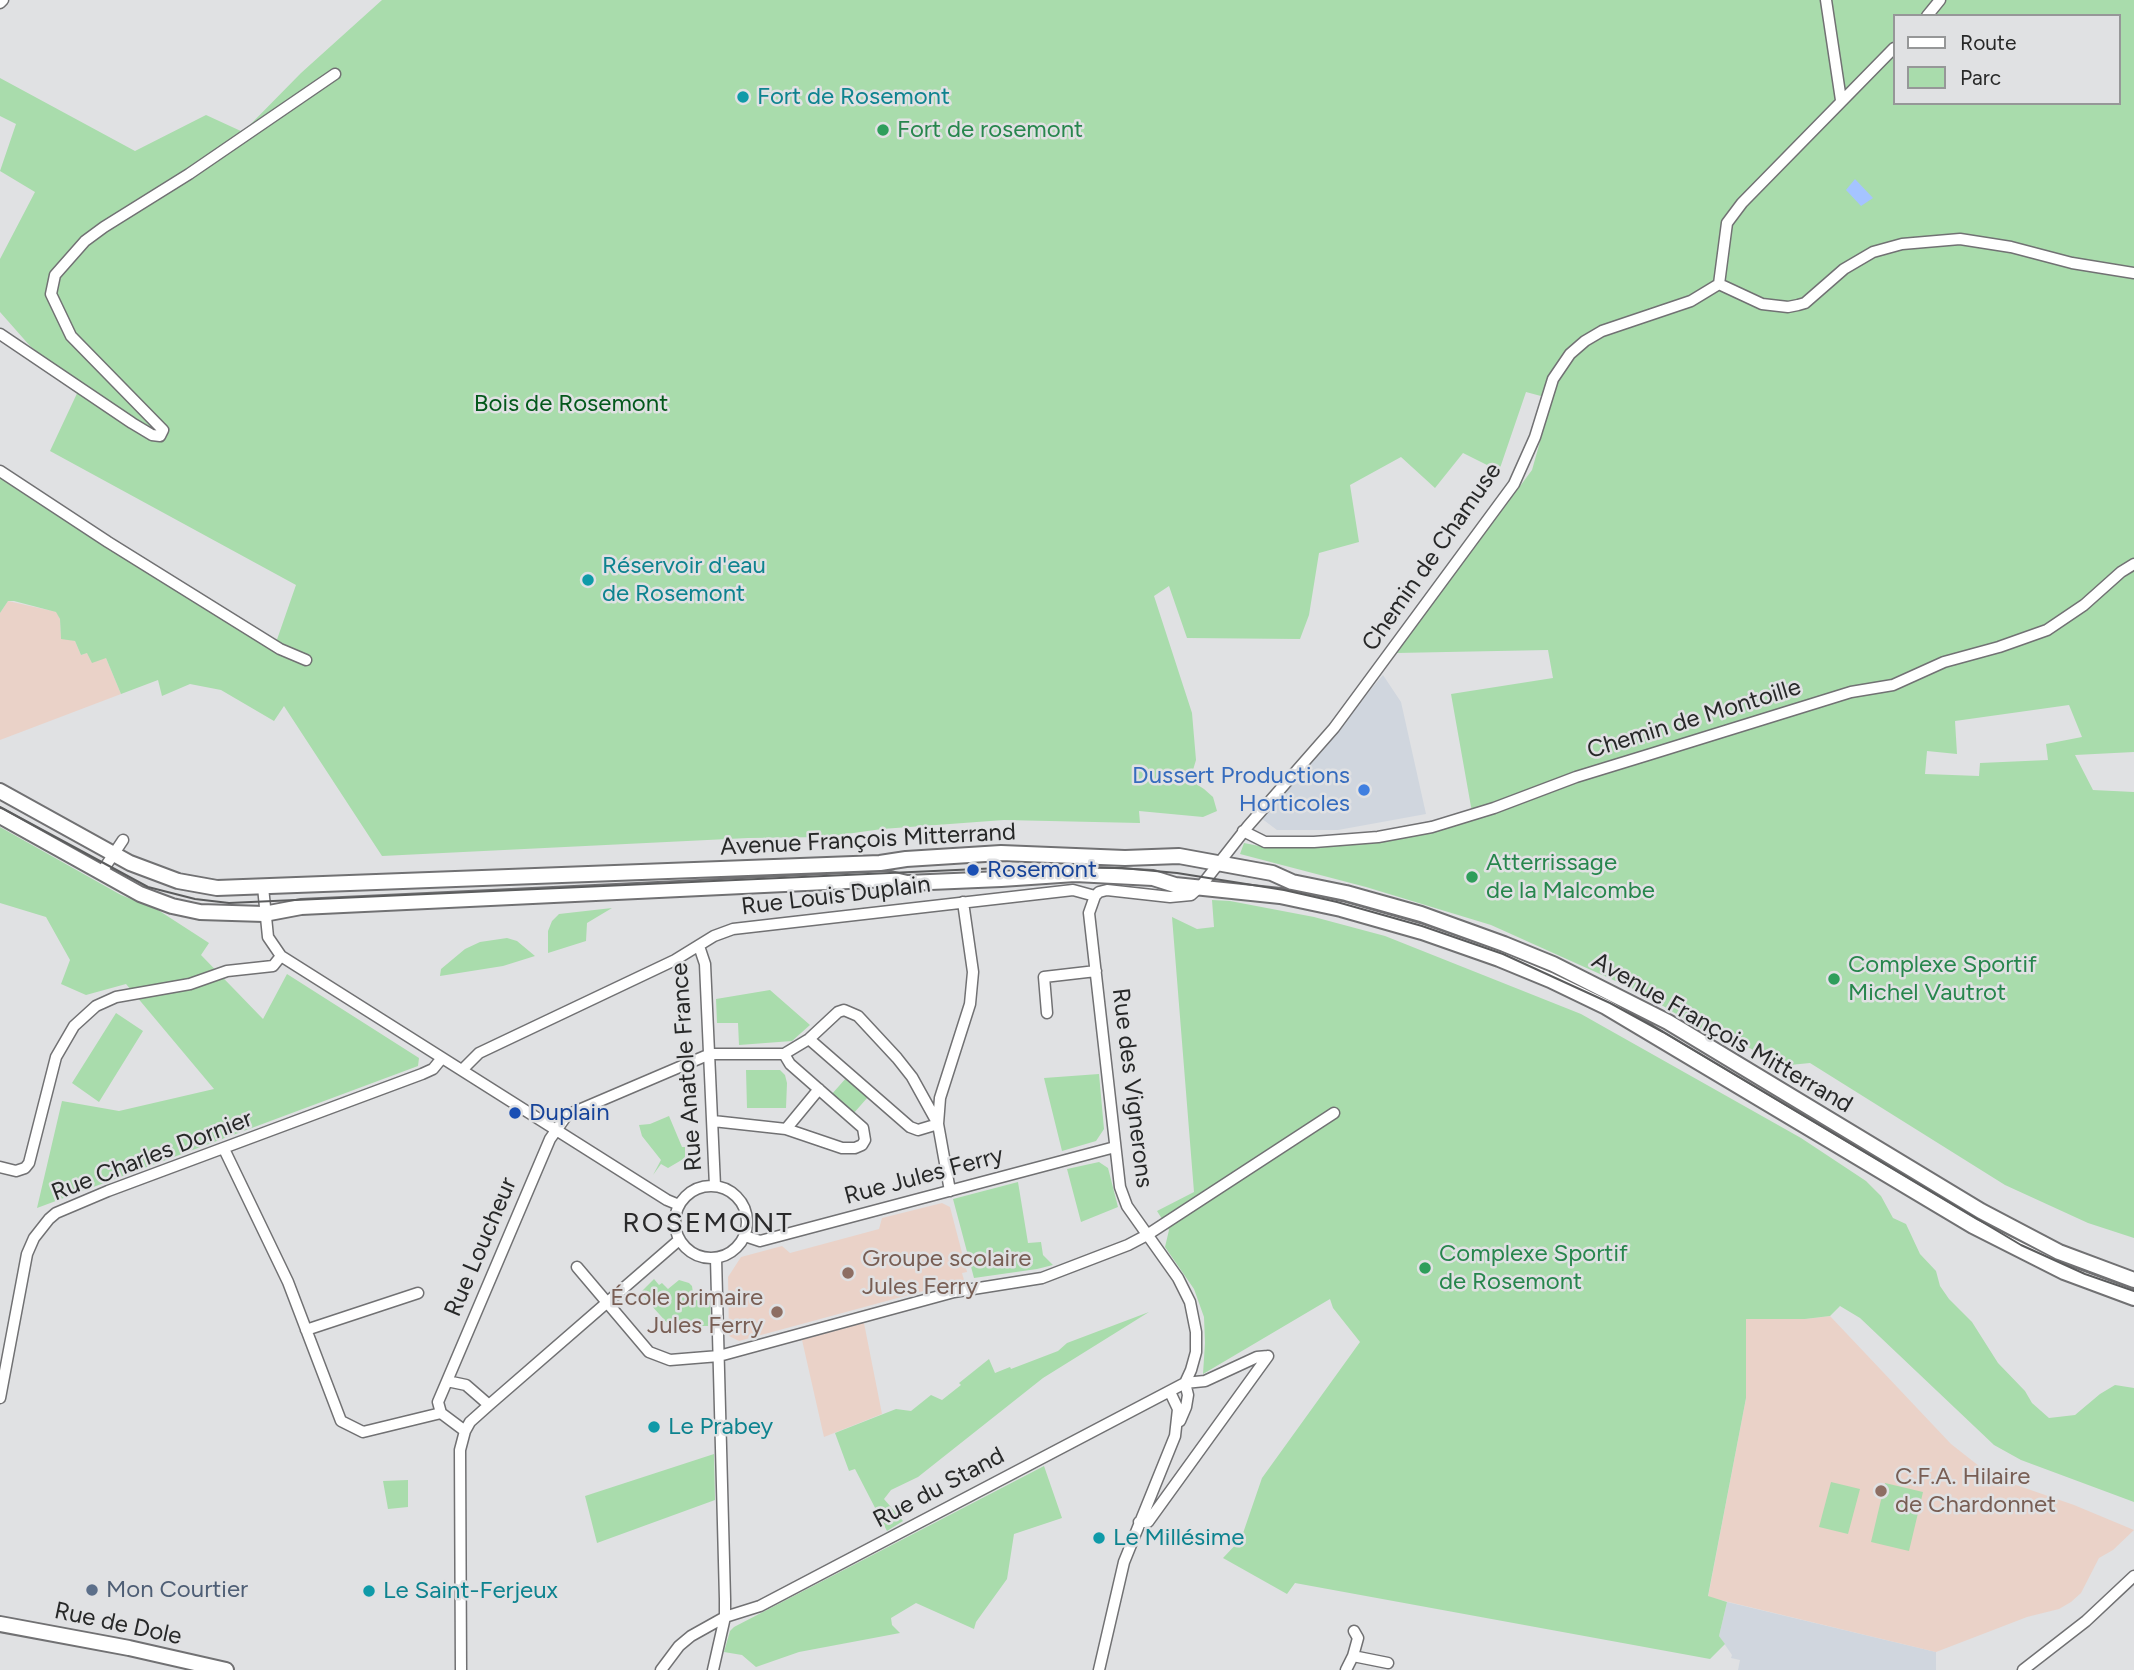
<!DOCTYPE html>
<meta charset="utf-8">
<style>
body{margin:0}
#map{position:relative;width:2134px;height:1670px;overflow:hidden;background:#e0e1e3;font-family:Figtree,sans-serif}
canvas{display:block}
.legend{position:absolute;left:1893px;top:14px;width:228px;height:91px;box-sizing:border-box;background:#e0e1e3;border:2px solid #969798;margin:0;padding:9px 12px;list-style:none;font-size:21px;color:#272828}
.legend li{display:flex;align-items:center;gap:14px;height:35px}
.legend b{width:35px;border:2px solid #969798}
</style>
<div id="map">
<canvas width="2134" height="1670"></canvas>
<ul class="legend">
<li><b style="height:9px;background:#fff"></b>Route</li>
<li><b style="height:19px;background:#a9dcac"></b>Parc</li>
</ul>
</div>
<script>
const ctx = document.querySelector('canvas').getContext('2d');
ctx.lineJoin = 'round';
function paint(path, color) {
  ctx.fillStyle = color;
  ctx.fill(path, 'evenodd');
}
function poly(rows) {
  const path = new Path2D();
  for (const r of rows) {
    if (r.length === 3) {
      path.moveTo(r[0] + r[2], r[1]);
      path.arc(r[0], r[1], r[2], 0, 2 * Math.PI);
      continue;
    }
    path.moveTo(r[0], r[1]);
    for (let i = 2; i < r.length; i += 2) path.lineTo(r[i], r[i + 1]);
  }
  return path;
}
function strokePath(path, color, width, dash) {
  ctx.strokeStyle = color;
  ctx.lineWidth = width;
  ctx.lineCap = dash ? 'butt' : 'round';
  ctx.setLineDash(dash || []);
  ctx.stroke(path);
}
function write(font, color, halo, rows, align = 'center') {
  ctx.font = font + ' Figtree,sans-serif';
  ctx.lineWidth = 5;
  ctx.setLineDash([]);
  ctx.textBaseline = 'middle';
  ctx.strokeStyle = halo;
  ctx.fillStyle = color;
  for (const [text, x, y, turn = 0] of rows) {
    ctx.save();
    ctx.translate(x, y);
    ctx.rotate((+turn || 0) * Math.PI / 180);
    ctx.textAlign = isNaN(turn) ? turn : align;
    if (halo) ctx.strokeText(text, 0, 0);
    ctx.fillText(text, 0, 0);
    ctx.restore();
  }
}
paint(poly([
 [1383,675,1401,702,1426,814,1338,830,1277,830,1261,818],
 [1727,1602,1936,1652,1936,1670,1738,1670,1740,1660,1731,1658,1732,1655,1719,1636]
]), '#d0d6de');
paint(poly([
 [8,601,57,612,60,619,61,638,75,641,81,655,87,653,106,658,121,694,0,740,0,613],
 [942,1203,950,1207,967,1272,962,1273,964,1280,739,1341,729,1336,728,1277,741,1257,782,1246,790,1253,879,1229,882,1218],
 [1830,1316,1951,1444,1993,1477,2074,1505,2134,1530,2113,1550,2099,1558,2081,1593,2071,1602,2059,1609,2027,1617,1936,1652,1708,1597,1746,1398,1746,1318,1805,1319],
 [864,1323,882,1414,824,1437,802,1340]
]), '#ead2c8');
paint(poly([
 [382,0,2134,0,2134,752,2075,755,2093,790,2134,792,2134,1238,2088,1223,2005,1185,1810,1063,1780,1066,1704,1021,1701,1029,1640,992,1491,925,1366,887,1240,854,1244,843,1269,848,1379,840,1430,833,1473,818,1451,694,1553,678,1548,650,1396,653,1532,470,1552,399,1526,392,1499,471,1463,453,1435,488,1401,457,1350,485,1359,542,1319,553,1309,615,1300,639,1187,638,1169,586,1154,596,1192,713,1196,760,1190,780,1204,789,1213,797,1217,811,1203,817,1139,811,1140,823,1004,820,882,829,825,837,748,838,382,856,284,706,274,721,221,690,190,684,162,696,158,680,121,694,106,658,92,663,87,653,81,655,75,641,61,639,60,619,56,612,14,601,8,601,0,613,0,475,273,651,296,585,50,451,80,387,30,346,0,312,0,259,35,192,0,171,16,124,0,116,0,78,135,151,206,115,243,132,301,73],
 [1894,16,2118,16,2118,103,1894,103],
 [2069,705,2082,737,2046,744,2048,760,1980,763,1979,776,1925,774,1927,751,1957,754,1955,721],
 [0,827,121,895,158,910,209,943,201,955,263,1019,287,974,419,1058,418,1066,37,1208,62,1101,119,1111,214,1089,126,984,86,995,61,984,70,960,46,917,0,903],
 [1212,900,1230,901,1314,917,1385,936,1581,1014,1801,1138,1866,1181,1881,1196,1893,1218,1906,1224,1920,1254,1936,1271,1940,1286,1949,1299,1972,1322,1998,1363,2025,1391,2032,1403,2049,1418,2075,1415,2100,1394,2115,1385,2134,1388,2134,1502,2021,1460,1994,1445,1860,1318,1840,1306,1830,1316,1805,1319,1746,1319,1746,1398,1708,1596,1727,1602,1719,1636,1725,1644,1710,1659,1295,1583,1287,1594,1223,1558,1241,1539,1262,1478,1360,1342,1333,1308,1330,1299,1203,1374,1205,1343,1204,1317,1194,1289,1165,1247,1169,1230,1157,1211,1194,1192,1172,917,1197,929,1214,927],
 [612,908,587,923,586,941,548,953,548,931,552,921,559,914],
 [507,938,517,941,535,956,503,966,440,976,441,969,465,949,480,942],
 [770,990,810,1025,792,1041,739,1045,738,1023,717,1023,716,999],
 [116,1013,143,1031,99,1102,72,1083],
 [746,1070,780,1070,785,1075,787,1083,786,1108,747,1108],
 [1099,1074,1104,1129,1096,1141,1062,1151,1044,1078],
 [847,1077,868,1097,853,1114,831,1095],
 [669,1116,682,1147,685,1147,685,1158,668,1168,661,1164,653,1175,661,1160,642,1136,639,1125,650,1124],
 [1099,1162,1108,1168,1118,1207,1081,1222,1067,1169],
 [1018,1182,1028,1243,1041,1242,1043,1255,1053,1265,1037,1269,974,1278,953,1199],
 [654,1279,659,1285,662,1283,668,1289,679,1280,689,1283,692,1286,694,1300,710,1301,711,1326,670,1326,640,1293],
 [1149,1312,1043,1378,918,1477,891,1490,884,1499,903,1521,887,1531,855,1469,849,1471,835,1433,896,1409,911,1411,931,1395,942,1400,961,1385,959,1383,989,1359,995,1373,1010,1367,1011,1369,1058,1351,1067,1343],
 [714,1454,715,1500,597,1543,585,1496],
 [1044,1466,1062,1518,1014,1534,1007,1579,976,1622,974,1629,916,1603,891,1618,892,1625,900,1633,799,1652,756,1667,742,1655,724,1652,730,1631,734,1627],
 [408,1480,408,1507,388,1509,383,1481],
 [1831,1482,1860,1489,1848,1534,1819,1527],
 [1885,1483,1923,1492,1909,1551,1871,1542]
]), '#a9dcac');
paint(poly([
 [1855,179,1873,198,1861,206,1846,190]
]), '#a5c4ff');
const minor = poly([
 [1826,0,1841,100],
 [0,3,3,0],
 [1927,16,1940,0],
 [1719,284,1762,304,1788,307,1798,305,1805,303,1844,269,1873,252,1902,244,1960,239,2011,247,2072,263,2134,273],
 [1719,284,1727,223,1742,203,1894,48],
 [0,334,132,423,152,435,160,436,163,430,71,336,51,294,55,275,85,241,104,227,189,174,335,74],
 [0,471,108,542,280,649,306,660],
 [1243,831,1265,842,1314,842,1378,837,1432,827,1494,808,1576,777,1651,754,1851,692,1893,685,1944,662,1999,647,2047,630,2084,605,2121,572,2134,564],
 [101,873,123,840],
 [263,887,268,937,281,956,667,1200,679,1205],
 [699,946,705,964,715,1186],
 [1047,1013,1044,977,1096,971],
 [462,1070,479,1053,675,960,714,936,733,929,1073,890,1095,896,1099,892,1107,890,1170,897,1191,895,1201,886,1248,826,1334,728,1514,484,1535,437,1553,379,1570,354,1585,341,1602,331,1691,301,1719,284],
 [713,1121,786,1129,842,1148,855,1148,862,1145,865,1140,863,1128,790,1064,784,1054],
 [786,1129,819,1089],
 [224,1149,288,1282,341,1421,363,1432,441,1413],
 [0,1167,16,1171,25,1168,29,1163,56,1057,74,1026,96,1006,116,997,190,984,227,971,273,966,281,956],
 [711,1222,36],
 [950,1191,938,1124,940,1098,970,1004,973,972,963,902],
 [745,1236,760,1241,1115,1147],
 [577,1267,649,1352,670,1360,719,1356,954,1292,1042,1278,1128,1245,1147,1235,1334,1113],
 [306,1330,418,1293],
 [447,1381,550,1139,567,1115,710,1054,784,1054,809,1039,838,1012,844,1010,858,1016,897,1058,912,1077,938,1124,918,1130,910,1127,809,1039],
 [0,1398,27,1254,34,1238,49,1219,56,1213,108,1191,422,1074,433,1069,442,1058],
 [1180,1421,1186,1407,1188,1395,1185,1383,1205,1381,1257,1357,1268,1356],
 [465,1431,441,1413,438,1402,447,1381,466,1385,489,1405],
 [1139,1522,1148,1522,1268,1356],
 [1353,1656,1388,1663],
 [461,1670,460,1450,465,1431,470,1422,489,1405,679,1240],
 [661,1670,679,1646,691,1636,725,1617,760,1606,1185,1383,1191,1370,1196,1352,1196,1332,1190,1302,1178,1278,1127,1206,1120,1187,1089,913,1095,896],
 [713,1670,725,1617,725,1599,716,1258],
 [1099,1670,1124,1562,1175,1436,1178,1409,1170,1392],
 [1346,1670,1353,1656,1358,1638,1354,1631],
 [2023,1670,2086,1621,2134,1576]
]);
const secondary = poly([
 [0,791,130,863,178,881,217,888,880,863,906,859,1001,853,1125,858,1179,856,1272,873,1292,882,1346,893,1421,914,1504,944,1553,964,1668,1022,1981,1211,2059,1252,2134,1280],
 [0,816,140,894,172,906,200,912,264,914,301,907,890,879,907,883,1001,879,1075,874,1153,878,1175,885,1280,896,1341,909,1422,932,1499,959,1550,980,1606,1007,1973,1226,2064,1272,2134,1298],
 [0,1624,129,1648,226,1670]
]);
strokePath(minor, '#717173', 13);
strokePath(secondary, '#717173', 18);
strokePath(minor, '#fff', 10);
strokePath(secondary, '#fff', 14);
strokePath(poly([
 [0,807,148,887,195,899,229,903,1022,867,1122,868,1177,873,1284,890,1337,902,1422,926,1503,954,1610,1003,1663,1032,2021,1245,2085,1274,2134,1291]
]), '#5b5c5d', 2);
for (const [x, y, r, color] of [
 [743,97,7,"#0f9aa8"],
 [883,130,7,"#2e9e5b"],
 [588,580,7,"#0f9aa8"],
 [1364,790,7,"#3f7fe0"],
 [973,870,7,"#1a4fb4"],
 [1472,877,7,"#2e9e5b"],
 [1834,979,7,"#2e9e5b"],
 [515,1113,7,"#1a4fb4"],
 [1425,1268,7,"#2e9e5b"],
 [848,1273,7,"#8d6e63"],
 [777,1312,7,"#8d6e63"],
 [654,1427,7,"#0f9aa8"],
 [1881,1491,7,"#8d6e63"],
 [1099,1538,7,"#0f9aa8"],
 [92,1590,7,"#5c6f8a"],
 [369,1591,7,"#0f9aa8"]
]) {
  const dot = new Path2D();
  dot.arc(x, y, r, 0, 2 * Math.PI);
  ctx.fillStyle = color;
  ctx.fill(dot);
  strokePath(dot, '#e0e1e3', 2.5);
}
write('24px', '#0d838f', '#e0e1e3', [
 ["Fort de Rosemont",757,97],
 ["Réservoir d'eau",602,566],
 ["de Rosemont",602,594],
 ["Le Prabey",668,1427],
 ["Le Millésime",1113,1538],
 ["Le Saint-Ferjeux",383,1591]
], 'left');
write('24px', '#27864d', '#e0e1e3', [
 ["Fort de rosemont",897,130],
 ["Atterrissage",1486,863],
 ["de la Malcombe",1486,891],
 ["Complexe Sportif",1848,965],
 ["Michel Vautrot",1848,993],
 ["Complexe Sportif",1439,1254],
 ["de Rosemont",1439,1282]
], 'left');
write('24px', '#03581b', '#e0e1e3', [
 ["Bois de Rosemont",571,404]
]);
write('24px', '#272828', '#e0e1e3', [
 ["Chemin de Chamuse",1432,557,-55],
 ["Chemin de Montoille",1694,719,-17],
 ["Avenue François Mitterrand",868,840,-3],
 ["Rue Louis Duplain",836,896,-7],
 ["Avenue François Mitterrand",1722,1033,30],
 ["Rue Anatole France",687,1067,-94],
 ["Rue des Vignerons",1132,1088,83],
 ["Rue Charles Dornier",152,1156,-21],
 ["Rue Jules Ferry",924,1176,-15],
 ["Rue Loucheur",481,1247,-67],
 ["Rue du Stand",939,1488,-28],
 ["Rue de Dole",118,1624,12]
]);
write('24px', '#366cbe', '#e0e1e3', [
 ["Dussert Productions",1350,776],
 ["Horticoles",1350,804]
], 'right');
write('24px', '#164399', '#e0e1e3', [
 ["Rosemont",987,870],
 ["Duplain",529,1113]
], 'left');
write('24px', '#785e54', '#e0e1e3', [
 ["Groupe scolaire",862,1259],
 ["Jules Ferry",862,1287],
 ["École primaire",763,1298,"right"],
 ["Jules Ferry",763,1326,"right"],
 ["C.F.A. Hilaire",1895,1477],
 ["de Chardonnet",1895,1505]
], 'left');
write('24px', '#4e5e75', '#e0e1e3', [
 ["Mon Courtier",106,1590]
], 'left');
ctx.letterSpacing = '2px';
write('28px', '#2a2a2b', '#e0e1e3', [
 ["ROSEMONT",708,1224]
]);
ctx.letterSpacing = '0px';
</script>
